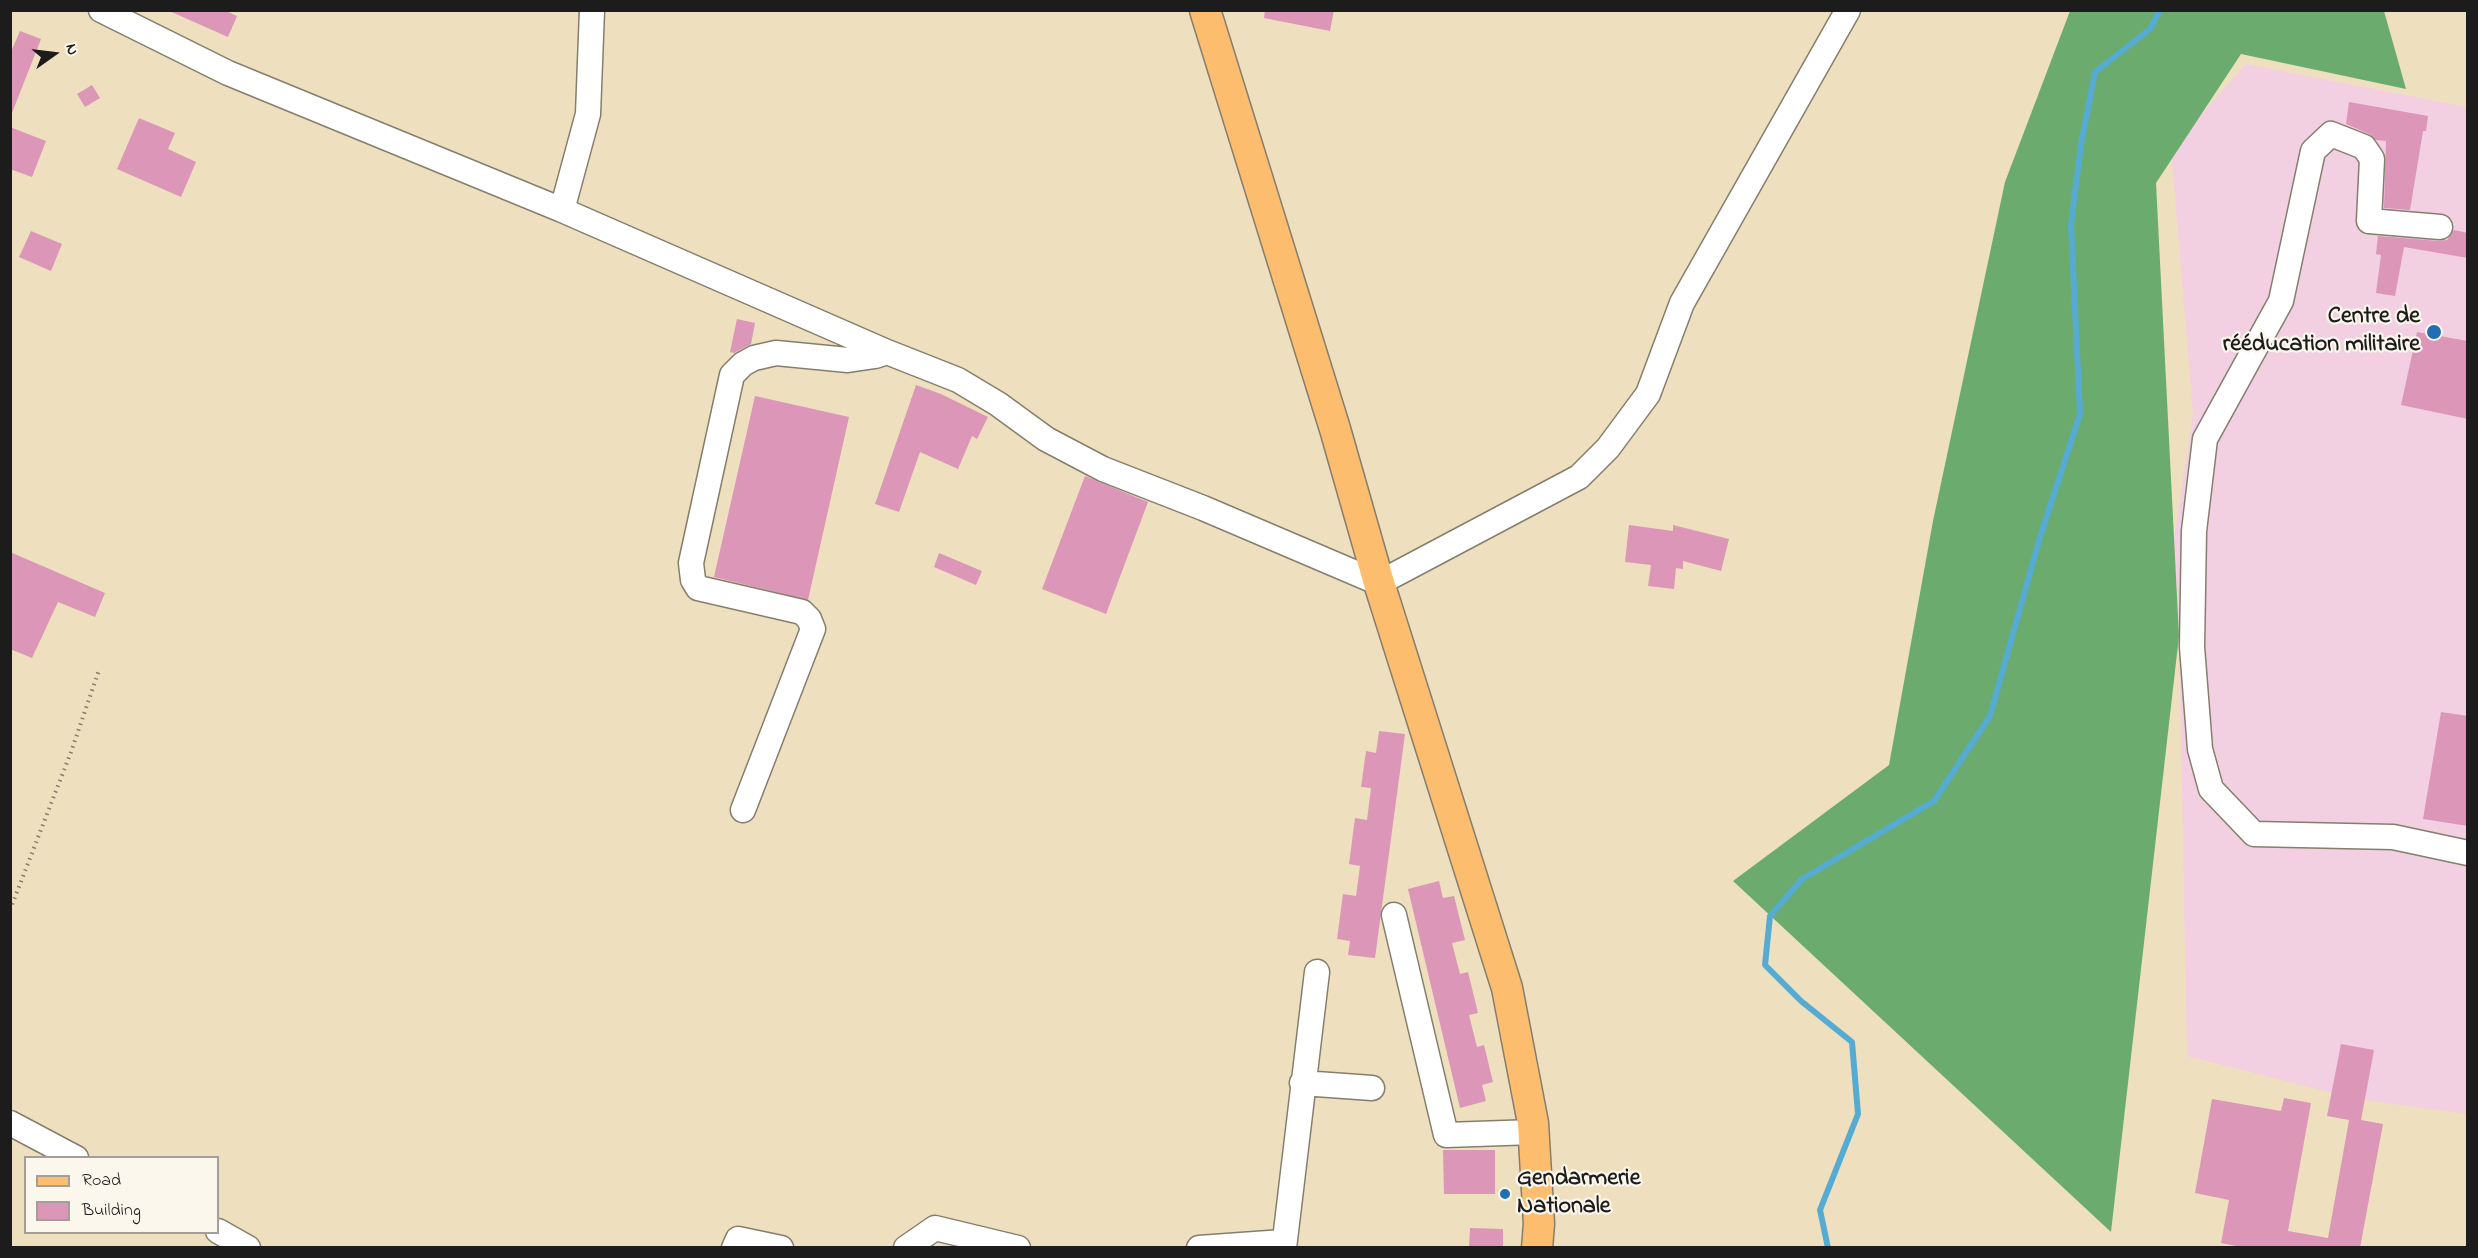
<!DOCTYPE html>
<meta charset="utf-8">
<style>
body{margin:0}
#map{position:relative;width:2478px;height:1258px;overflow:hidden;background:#eee0bf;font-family:"Indie Flower",sans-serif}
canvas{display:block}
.frame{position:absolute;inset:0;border:12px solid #1c1c1c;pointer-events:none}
.legend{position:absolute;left:24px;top:1156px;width:195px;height:78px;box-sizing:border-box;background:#fbf7ec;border:2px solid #a29f99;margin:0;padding:8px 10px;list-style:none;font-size:18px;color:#1c1c1c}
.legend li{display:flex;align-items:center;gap:12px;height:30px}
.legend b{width:30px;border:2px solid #a29f99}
.north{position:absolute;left:24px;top:24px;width:60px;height:60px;-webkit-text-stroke:4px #fbf7ec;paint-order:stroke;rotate:76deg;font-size:16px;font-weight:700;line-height:24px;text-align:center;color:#1c1c1c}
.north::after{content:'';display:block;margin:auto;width:21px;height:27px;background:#1c1c1c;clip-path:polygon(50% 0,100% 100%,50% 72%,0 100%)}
</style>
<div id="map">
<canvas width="2478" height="1258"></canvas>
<div class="frame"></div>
<ul class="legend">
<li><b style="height:8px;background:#fcbd6e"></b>Road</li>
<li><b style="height:16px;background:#db96b8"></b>Building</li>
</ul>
<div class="north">N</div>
</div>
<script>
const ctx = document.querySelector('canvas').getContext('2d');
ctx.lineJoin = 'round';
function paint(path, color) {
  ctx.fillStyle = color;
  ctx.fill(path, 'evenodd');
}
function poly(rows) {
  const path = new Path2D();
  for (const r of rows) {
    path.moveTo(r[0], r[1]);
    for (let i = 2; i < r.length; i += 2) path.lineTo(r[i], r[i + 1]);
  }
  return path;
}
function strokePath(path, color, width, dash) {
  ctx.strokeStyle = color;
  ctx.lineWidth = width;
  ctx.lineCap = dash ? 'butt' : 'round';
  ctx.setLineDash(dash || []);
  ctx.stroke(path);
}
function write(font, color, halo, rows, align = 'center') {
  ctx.font = font + ' "Indie Flower",sans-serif';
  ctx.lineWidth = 4.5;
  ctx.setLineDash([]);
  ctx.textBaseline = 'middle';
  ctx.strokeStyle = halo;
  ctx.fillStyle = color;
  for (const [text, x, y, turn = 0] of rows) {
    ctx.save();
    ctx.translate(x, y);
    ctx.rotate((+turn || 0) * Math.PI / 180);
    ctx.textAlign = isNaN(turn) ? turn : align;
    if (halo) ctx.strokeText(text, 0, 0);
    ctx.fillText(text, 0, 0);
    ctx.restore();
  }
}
paint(poly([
 [2246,64,2467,107,2467,1114,2356,1099,2187,1056,2179,634,2174,539,2193,414,2171,148]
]), '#f2cfe1');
paint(poly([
 [2070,11,2384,11,2406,89,2241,54,2156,183,2179,636,2111,1232,1733,881,1889,765,1933,521,2005,182]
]), '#6bac6e');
strokePath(poly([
 [1828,1248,1820,1210,1858,1114,1852,1042,1801,1001,1765,965,1770,916,1802,879,1934,801,1990,716,2040,537,2080,414,2071,224,2081,144,2095,72,2150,29,2160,10]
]), '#56abd2', 6);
paint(poly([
 [167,10,224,10,237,16,228,37],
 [1265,10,1334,10,1330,31,1264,18],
 [20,31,41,39,12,113,10,54],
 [92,85,100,98,85,107,77,94],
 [2349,102,2428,116,2426,131,2423,131,2410,210,2384,208,2386,141,2376,140,2369,134,2346,124],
 [139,118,175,133,168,149,196,162,181,197,117,169],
 [10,127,46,141,32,177,10,169],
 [2454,230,2468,233,2468,258,2404,247,2395,296,2376,293,2381,255,2376,254,2378,236,2439,241,2447,240],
 [31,231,62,244,51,271,19,257],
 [737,319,755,323,751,344,734,353,730,352],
 [2417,332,2468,341,2468,419,2401,405],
 [916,385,941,394,988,417,977,439,972,436,958,469,920,452,899,512,875,504],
 [755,396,849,417,808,600,714,577],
 [1085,476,1148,502,1106,614,1042,589],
 [1629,525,1673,531,1673,525,1729,539,1721,571,1683,561,1683,569,1676,568,1674,589,1648,586,1651,565,1625,562],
 [10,552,105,593,95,617,58,602,32,658,10,649],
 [939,553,982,571,976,585,934,567],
 [2441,712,2468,716,2468,826,2423,819],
 [1379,731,1405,734,1375,958,1348,955,1350,941,1337,939,1343,894,1356,896,1360,866,1349,864,1355,818,1367,820,1371,788,1361,787,1366,751,1376,753],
 [1439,881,1443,898,1454,896,1465,940,1452,943,1460,974,1468,972,1478,1013,1469,1015,1477,1047,1484,1045,1493,1082,1482,1085,1486,1101,1460,1108,1408,889],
 [2341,1044,2374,1050,2361,1120,2383,1124,2360,1248,2246,1248,2221,1243,2229,1200,2195,1193,2212,1099,2281,1111,2284,1098,2311,1103,2288,1231,2328,1238,2349,1120,2327,1116],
 [1443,1150,1495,1150,1495,1194,1444,1194],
 [1470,1228,1503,1229,1503,1248,1469,1248]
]), '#db96b8');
const minor = poly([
 [101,10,228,73,562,210,887,352,958,380,998,404,1046,439,1103,469,1203,508,1379,583,1579,477,1608,448,1648,394,1682,303,1848,10],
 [562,210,588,114,592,10],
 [2440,227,2369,221,2372,159,2364,147,2331,134,2313,151,2281,301,2205,439,2194,531,2192,647,2200,749,2211,789,2254,834,2393,837,2468,853],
 [743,810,813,629,809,619,802,612,698,588,693,580,691,563,732,375,743,364,754,358,776,353,848,360,875,356,887,352],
 [1394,915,1446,1135,1534,1132],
 [1302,1083,1372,1088],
 [10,1123,76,1158],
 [218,1231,248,1248],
 [734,1248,738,1239,781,1248],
 [906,1248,935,1228,1018,1248],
 [1199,1248,1283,1242],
 [1284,1248,1317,972]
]);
const major = poly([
 [1205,10,1335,429,1379,583,1507,988,1533,1123,1539,1224,1537,1248]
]);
strokePath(minor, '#857e6e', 27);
strokePath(major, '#857e6e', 33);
strokePath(poly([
 [10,910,71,752,99,670]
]), '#857e6e', 4, [1.5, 4.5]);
strokePath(minor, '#fff', 24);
strokePath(major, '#fcbd6e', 30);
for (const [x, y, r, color] of [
 [2434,332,8,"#1f6fb2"],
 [1505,1194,6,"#1f6fb2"]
]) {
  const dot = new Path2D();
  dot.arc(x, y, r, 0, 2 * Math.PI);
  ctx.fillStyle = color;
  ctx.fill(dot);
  strokePath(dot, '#fbf7ec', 2);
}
write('bold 24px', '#1c1c1c', '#fbf7ec', [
 ["Centre de",2420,318],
 ["rééducation militaire",2420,346],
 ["Gendarmerie",1517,1180,"left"],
 ["Nationale",1517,1208,"left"]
], 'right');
</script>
